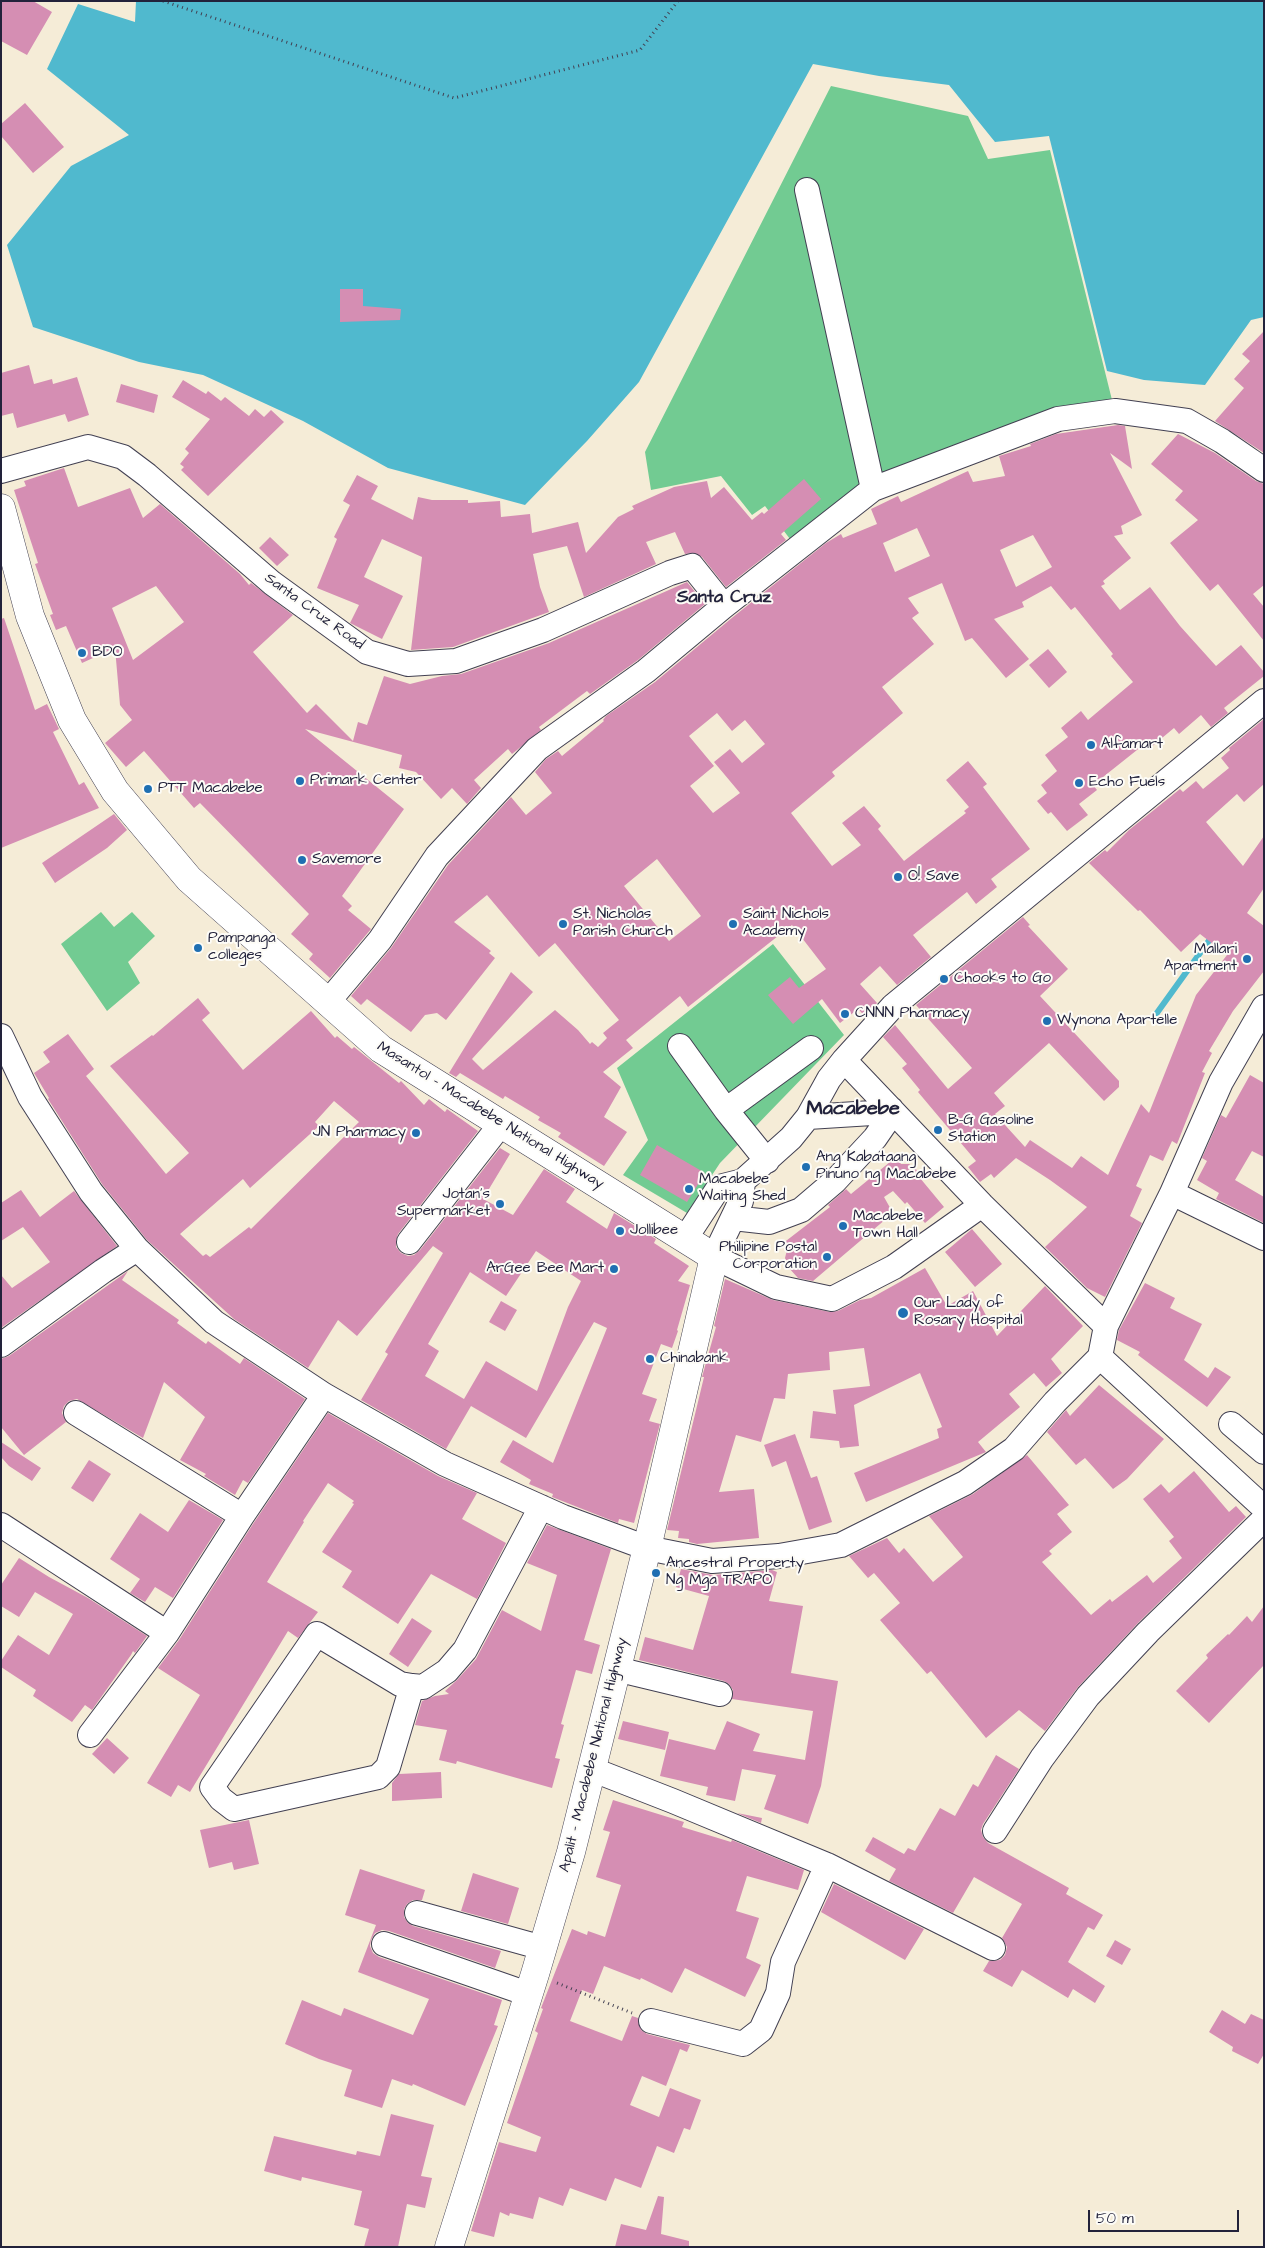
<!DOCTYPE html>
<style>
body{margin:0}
#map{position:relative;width:1265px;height:2248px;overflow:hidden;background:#f5ecd7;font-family:"Architects Daughter",sans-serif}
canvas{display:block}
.frame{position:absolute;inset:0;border:2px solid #22223b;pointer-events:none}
.scale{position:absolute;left:1088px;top:2210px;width:151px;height:22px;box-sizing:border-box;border:2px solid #22223b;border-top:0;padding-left:6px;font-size:15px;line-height:18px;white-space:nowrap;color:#22223b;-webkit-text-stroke:4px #fdfcf7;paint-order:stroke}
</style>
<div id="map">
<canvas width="1265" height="2248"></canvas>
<div class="frame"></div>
<div class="scale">50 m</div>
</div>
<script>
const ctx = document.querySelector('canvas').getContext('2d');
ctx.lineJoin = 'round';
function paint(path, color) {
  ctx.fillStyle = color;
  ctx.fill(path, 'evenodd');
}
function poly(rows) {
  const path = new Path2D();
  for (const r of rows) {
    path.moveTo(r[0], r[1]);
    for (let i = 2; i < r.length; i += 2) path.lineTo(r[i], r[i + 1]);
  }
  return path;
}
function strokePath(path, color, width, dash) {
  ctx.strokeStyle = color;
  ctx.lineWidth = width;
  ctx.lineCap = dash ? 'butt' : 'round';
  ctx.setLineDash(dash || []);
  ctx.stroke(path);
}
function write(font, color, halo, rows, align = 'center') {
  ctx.font = font + ' "Architects Daughter",sans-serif';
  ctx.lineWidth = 4;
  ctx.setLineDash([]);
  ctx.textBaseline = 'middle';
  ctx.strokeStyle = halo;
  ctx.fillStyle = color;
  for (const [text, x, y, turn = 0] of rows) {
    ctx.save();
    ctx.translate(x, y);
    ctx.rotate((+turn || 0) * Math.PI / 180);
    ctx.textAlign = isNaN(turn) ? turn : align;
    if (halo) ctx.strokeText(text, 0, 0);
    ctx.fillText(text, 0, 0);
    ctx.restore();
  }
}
paint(poly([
 [831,86,968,116,988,159,1050,150,1112,400,1022,420,793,543,765,506,752,515,721,476,651,490,645,452],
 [101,912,114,927,132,912,155,936,128,962,140,983,107,1011,61,944],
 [773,944,844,1035,720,1163,687,1213,623,1175,648,1140,617,1068]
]), '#72cb92');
paint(poly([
 [136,1,1264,1,1264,317,1251,320,1205,385,1144,380,1107,371,1049,136,995,142,949,85,879,76,813,64,639,382,587,441,525,505,388,468,303,421,203,375,139,362,33,327,7,245,71,166,129,135,47,69,78,4,135,22]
]), '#50b9ce');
strokePath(poly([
 [1154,1017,1213,935]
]), '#50b9ce', 6);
paint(poly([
 [1,1,33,1,52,12,27,55,1,41],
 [25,103,64,147,33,173,1,136,1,124],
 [340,289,363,289,363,306,401,309,400,320,340,322],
 [1264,331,1264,453,1215,421,1244,388,1234,379,1250,361,1242,354],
 [29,365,34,384,52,379,53,384,77,377,89,415,68,422,65,414,17,428,13,413,1,416,1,373],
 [183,380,206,394,208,391,221,401,225,397,249,416,255,409,264,417,271,410,284,422,208,496,181,470,184,467,180,464,189,453,185,449,210,419,172,397],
 [121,384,158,395,154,413,116,402],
 [1118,425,1125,426,1132,469,1110,453,1142,515,1121,526,1123,534,1114,536,1131,558,1103,581,1105,584,1101,586,1120,610,1150,587,1180,626,1216,666,1241,645,1264,672,1264,676,1224,708,1228,713,1211,727,1201,715,1179,734,1174,728,1150,748,1146,743,1137,750,1093,785,1097,790,1079,804,1088,815,1067,831,1051,812,1048,814,1037,801,1047,793,1041,785,1057,771,1045,755,1068,737,1061,728,1081,711,1088,720,1133,682,1111,656,1113,654,1075,607,1071,610,1051,586,1022,602,1024,607,994,619,1029,659,1006,678,972,638,965,641,942,583,908,598,919,613,912,618,934,644,882,687,903,713,832,772,835,776,791,813,832,866,861,845,842,823,864,806,881,826,878,829,904,861,966,813,964,811,969,807,946,780,968,761,987,784,983,787,1030,849,991,879,997,887,976,904,967,892,913,935,931,957,897,985,880,966,860,984,877,1003,865,1016,858,1009,840,1023,822,999,793,1024,768,995,790,977,799,988,826,969,792,925,688,1007,680,996,626,1040,633,1048,603,1072,621,1087,604,1117,627,1132,604,1166,558,1137,561,1133,538,1120,540,1117,505,1096,503,1099,460,1073,456,1077,449,1073,511,972,533,992,472,1059,483,1070,555,1010,578,1030,590,1044,592,1042,598,1047,607,1038,603,1033,619,1020,555,943,539,957,487,895,454,922,491,951,489,953,495,958,446,1020,437,1013,425,1015,411,1032,367,999,361,1005,351,996,391,948,448,865,511,797,526,815,552,793,535,772,546,759,558,751,562,756,604,721,603,720,606,716,655,682,733,617,826,543,841,534,843,538,877,524,871,509,898,496,901,502,968,471,973,482,1005,476,999,456,1031,446,1030,444,1056,434],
 [917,528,930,556,895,572,883,543],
 [1033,535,1052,567,1016,587,1000,550],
 [717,713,732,731,745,720,765,744,742,763,730,749,714,762,740,793,713,813,690,786,714,766,689,736],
 [657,859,701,916,669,941,624,886],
 [1178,434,1215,453,1256,481,1264,484,1264,585,1253,594,1264,607,1264,641,1218,584,1210,591,1170,543,1198,520,1175,500,1183,491,1151,464],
 [64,468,78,507,130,488,143,518,160,504,240,574,249,585,251,583,293,615,253,652,307,713,316,704,353,741,358,722,367,725,384,676,410,684,442,676,461,674,549,643,687,582,705,604,638,660,590,694,587,691,539,727,541,730,517,750,512,754,508,749,474,780,481,788,467,804,452,788,441,799,416,772,399,768,402,755,305,729,404,809,342,896,352,906,348,910,371,929,330,978,309,959,313,954,291,934,309,914,200,803,194,808,144,751,126,767,105,743,132,720,120,705,115,648,82,663,66,626,56,630,50,615,53,614,35,564,38,563,14,490,26,486,24,481],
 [156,586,184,622,133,660,112,608],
 [357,475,378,486,371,499,413,520,418,497,432,500,468,500,468,503,500,501,501,517,530,514,532,533,578,522,586,553,618,517,634,509,632,506,674,487,707,481,711,498,724,487,752,520,762,512,764,514,804,479,821,499,781,534,786,540,726,587,702,557,695,553,685,554,675,532,646,542,656,564,584,597,567,546,533,554,540,587,549,612,453,647,411,650,422,557,382,539,364,577,403,596,382,639,350,623,359,605,317,588,337,539,334,537,350,505,343,501],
 [270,537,289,555,277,566,259,548],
 [4,618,35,710,47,704,59,729,53,732,79,785,84,782,99,808,1,848,1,619],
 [1048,649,1067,672,1049,688,1029,665],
 [1264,719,1264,784,1244,802,1237,794,1206,822,1243,866,1264,836,1264,888,1247,913,1264,926,1264,971,1233,1011,1209,1051,1212,1053,1202,1072,1205,1073,1177,1144,1172,1141,1163,1161,1150,1155,1136,1186,1142,1189,1130,1216,1142,1223,1105,1297,1087,1288,1045,1247,1087,1207,1050,1180,1016,1158,994,1178,991,1174,980,1182,968,1167,976,1161,918,1092,920,1090,902,1068,907,1064,883,1037,895,1025,948,1089,972,1068,916,1005,1023,917,1030,925,1028,926,1068,969,1040,996,1119,1081,1119,1087,1104,1101,1049,1043,994,1093,1005,1106,995,1114,1025,1147,1030,1140,1072,1168,1081,1156,1108,1175,1141,1104,1149,1113,1196,995,1227,955,1200,934,1181,952,1140,910,1138,911,1089,863,1105,850,1107,852,1129,830,1180,789,1183,792,1196,781,1203,789,1229,768,1221,758,1230,750,1229,748],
 [114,814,127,830,107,848,55,883,42,863],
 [198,998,210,1013,202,1020,243,1070,311,1011,335,1038,337,1036,352,1049,354,1047,399,1083,401,1081,424,1105,429,1099,445,1112,447,1109,478,1131,398,1234,396,1240,396,1247,401,1253,408,1256,414,1255,420,1250,500,1148,510,1154,483,1199,513,1215,544,1169,575,1189,566,1202,607,1229,614,1213,656,1239,654,1243,689,1266,678,1281,690,1285,677,1330,678,1331,672,1348,661,1344,642,1394,657,1399,649,1421,660,1424,634,1523,619,1519,618,1523,552,1497,553,1494,529,1484,531,1480,500,1462,513,1440,553,1463,607,1328,594,1322,526,1438,471,1406,446,1449,361,1400,388,1354,385,1352,443,1253,433,1246,357,1336,338,1320,308,1368,234,1319,147,1240,102,1184,48,1099,49,1098,34,1073,50,1062,43,1052,68,1034,94,1069,86,1076,166,1174,189,1153,110,1066,152,1035,153,1036],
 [334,1101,359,1122,251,1229,249,1227,210,1257,206,1254,203,1256,180,1234,243,1179,250,1188,319,1126,315,1122],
 [536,1251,581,1281,568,1307,537,1391,486,1361,464,1399,425,1376,439,1351,428,1344,470,1272,506,1296],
 [1250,1075,1264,1083,1264,1157,1252,1151,1235,1180,1264,1197,1264,1223,1216,1199,1219,1193,1197,1180,1207,1161,1202,1158,1221,1115,1226,1118],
 [657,1145,705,1173,687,1202,640,1175],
 [896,1157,901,1164,909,1164,916,1169,920,1178,944,1207,925,1223,907,1202,905,1204,893,1191,884,1197,893,1213,813,1281,798,1278,788,1267,785,1258,787,1250,782,1244,830,1207,828,1205,846,1189,851,1194],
 [21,1190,40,1217,74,1191,117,1246,1,1328,1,1275,12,1288,50,1262,23,1227,1,1241,1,1203],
 [972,1229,1002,1264,975,1287,945,1252],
 [925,1268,947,1306,973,1291,997,1336,1045,1286,1083,1326,1051,1359,1062,1373,1046,1387,1034,1373,1009,1394,1020,1407,978,1442,986,1452,866,1502,854,1473,939,1438,937,1429,942,1427,920,1373,854,1405,859,1446,840,1448,839,1441,810,1438,813,1411,836,1414,833,1390,870,1386,864,1348,829,1352,830,1370,788,1374,785,1399,774,1398,761,1442,736,1435,719,1492,754,1489,759,1538,697,1544,689,1542,689,1539,678,1538,679,1531,667,1530,704,1377,702,1377,707,1359,716,1327,714,1326,725,1279,773,1300,830,1312,838,1311,860,1300,871,1298],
 [128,1271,122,1280,179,1320,177,1323,206,1344,208,1341,240,1364,244,1358,305,1399,248,1483,243,1480,235,1495,204,1476,206,1474,180,1460,205,1417,164,1382,143,1438,77,1399,69,1401,64,1406,62,1413,66,1422,24,1455,1,1427,1,1359,9,1356],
 [1145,1283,1175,1298,1170,1308,1202,1324,1184,1360,1208,1378,1215,1367,1231,1377,1207,1407,1138,1355,1140,1352,1117,1340,1119,1330],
 [501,1301,517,1310,505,1331,489,1322],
 [1099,1385,1164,1439,1127,1479,1113,1489,1085,1458,1076,1465,1047,1432,1066,1410,1070,1416],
 [328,1413,438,1476,477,1493,462,1519,506,1543,477,1599,431,1574,398,1624,342,1587,352,1571,322,1552,354,1504,352,1503,354,1501,328,1483,303,1521,304,1522,267,1582,318,1612,298,1638,288,1631,190,1792,178,1785,171,1797,147,1783,200,1695,158,1668,179,1640,253,1524],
 [795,1434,811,1478,817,1476,832,1522,809,1530,786,1461,772,1467,764,1445],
 [1,1442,41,1468,32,1481,9,1466,1,1457],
 [1027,1455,1069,1505,1057,1514,1072,1532,1049,1551,1052,1554,1042,1562,1091,1615,1110,1599,1112,1602,1147,1575,1153,1583,1182,1558,1169,1541,1174,1537,1143,1499,1161,1484,1169,1493,1194,1471,1229,1512,1236,1506,1246,1517,1138,1623,1078,1687,1045,1731,1019,1710,986,1738,931,1671,927,1674,880,1620,900,1603,874,1573,868,1578,849,1556,887,1538,899,1553,904,1548,933,1582,963,1557,929,1516,973,1494],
 [89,1460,111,1474,93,1502,71,1488],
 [189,1500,223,1520,173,1598,155,1587,145,1602,130,1593,140,1579,110,1559,140,1513,168,1532],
 [547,1525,611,1549,584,1640,600,1645,592,1674,576,1670,561,1724,564,1725,555,1758,560,1759,552,1788,457,1761,456,1764,439,1760,447,1730,415,1725,422,1701,435,1696,449,1694,445,1691,457,1680,476,1659,502,1610,541,1631,557,1575,527,1563],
 [19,1558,49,1577,88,1598,147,1636,135,1653,133,1651,131,1655,92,1710,85,1705,72,1722,33,1696,36,1690,1,1667,1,1661,18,1635,49,1655,73,1614,35,1592,19,1617,1,1606,1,1585],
 [681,1569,713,1575,772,1570,777,1572,769,1601,803,1606,791,1673,838,1681,821,1786,808,1824,764,1809,776,1775,742,1769,735,1801,706,1795,708,1787,660,1776,669,1739,715,1750,727,1721,760,1734,753,1751,805,1760,813,1711,732,1699,733,1690,729,1684,724,1681,639,1660,645,1637,693,1650,709,1596,676,1587],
 [1264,1606,1264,1665,1209,1723,1176,1691,1208,1658,1206,1655,1228,1634,1229,1635,1247,1616,1252,1622],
 [412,1618,432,1631,408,1667,389,1654],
 [623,1721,669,1732,665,1750,618,1739],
 [107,1738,129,1758,114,1774,92,1754],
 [996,1755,1019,1769,983,1824,981,1830,983,1837,988,1843,1069,1888,1066,1894,1103,1915,1094,1930,1088,1927,1068,1962,1105,1986,1095,2003,1073,1989,1068,1998,1022,1970,1012,1987,983,1971,989,1961,1000,1960,1005,1955,1007,1947,1002,1938,1022,1904,974,1877,953,1913,889,1881,896,1869,865,1851,873,1837,904,1854,908,1848,915,1851,940,1808,955,1816,973,1784,978,1787],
 [441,1772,442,1798,392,1801,392,1783,399,1774],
 [613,1800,684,1822,682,1827,731,1842,732,1840,804,1870,798,1890,747,1876,736,1911,759,1918,746,1958,761,1965,745,1997,685,1968,672,1993,641,1978,640,1980,604,1966,593,1994,582,1990,570,2021,622,2041,632,2016,638,2018,641,2030,647,2034,690,2045,687,2052,680,2049,666,2086,642,2076,630,2105,659,2117,670,2088,701,2100,690,2130,684,2128,674,2153,657,2146,641,2188,615,2178,606,2201,570,2188,563,2206,539,2197,533,2219,510,2213,509,2216,500,2212,494,2237,471,2231,499,2142,536,2152,541,2137,507,2123,538,2033,535,2031,543,2009,541,2008,572,1929,587,1935,588,1931,605,1937,621,1885,596,1877,610,1832,603,1830],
 [737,1813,762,1818,761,1823],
 [249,1820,259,1864,234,1870,232,1862,209,1868,200,1830],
 [360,1869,425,1890,422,1900,413,1900,407,1904,404,1909,404,1917,408,1923,413,1926,501,1951,495,1968,389,1931,382,1930,375,1933,371,1940,370,1946,373,1953,379,1957,502,2000,494,2025,498,2026,465,2106,413,2084,412,2086,392,2079,382,2108,344,2096,352,2070,319,2059,285,2044,302,2000,341,2016,344,2008,413,2035,429,1999,358,1972,376,1925,345,1915],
 [473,1873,519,1888,508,1924,461,1911],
 [834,1884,924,1929,905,1960,821,1912],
 [1115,1940,1131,1949,1122,1965,1106,1956],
 [1222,2010,1245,2024,1251,2014,1264,2020,1264,2054,1258,2064,1232,2051,1233,2047,1209,2032],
 [391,2114,434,2125,421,2176,432,2178,425,2208,407,2204,398,2247,364,2247,369,2229,354,2225,362,2191,302,2177,301,2181,264,2171,274,2136,356,2155,357,2151,380,2156],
 [658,2196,664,2197,661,2234,689,2241,689,2247,615,2247,621,2224,646,2230]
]), '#d58eb3');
const minor = poly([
 [807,190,873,489],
 [1,471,88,447,123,457,147,475,272,583,367,652,408,664,456,661,543,630,670,573,692,566,724,606],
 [327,1003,380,940,437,856,537,749,646,671,724,606,873,489,1058,419,1115,411,1187,421,1222,441,1264,470],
 [1,1036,30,1097,91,1192,137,1249,214,1322,324,1395,445,1464,563,1517,647,1548,712,1561,779,1556,841,1545,965,1483,1014,1449,1055,1402,1100,1357],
 [680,1046,726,1110],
 [844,1060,982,1205,1106,1326,1100,1357,1264,1508],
 [808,1117,872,1113,891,1109],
 [767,1161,726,1110,811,1048],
 [743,1181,741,1201,714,1257,776,1287,832,1299,894,1267,982,1205],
 [1172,1193,1264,1238],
 [733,1218,769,1222,801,1210,835,1181,875,1138,893,1112],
 [685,1239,719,1187,743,1181,791,1138,808,1117,829,1079,844,1060,893,1006,1264,701],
 [409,1242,501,1124],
 [1106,1326,1172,1193,1221,1082,1264,1007],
 [1,1345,103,1271,137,1249],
 [76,1413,242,1516],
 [1231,1424,1264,1452],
 [1,1525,167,1633],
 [616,1669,720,1694],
 [412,1686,388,1767,378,1777,234,1809,221,1799,212,1787,317,1634,400,1684,412,1686,423,1687,447,1671,465,1650,541,1507],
 [90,1735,167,1633,242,1516,324,1395],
 [591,1769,673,1801,827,1865,993,1948],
 [995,1831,1042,1758,1088,1696,1148,1632,1264,1519],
 [417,1913,543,1948],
 [384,1944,528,1994],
 [651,2021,743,2044,761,2030,778,1993,783,1962,827,1865]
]);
const major = poly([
 [1,508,30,616,72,720,115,791,189,879,381,1049,714,1257,647,1548,571,1852,535,1974,449,2247]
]);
strokePath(minor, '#424052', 26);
strokePath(major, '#424052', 29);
strokePath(poly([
 [163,1,454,98,640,50,678,1],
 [557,1983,632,2013]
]), '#424052', 3, [1, 4]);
strokePath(minor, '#fff', 24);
strokePath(major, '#fff', 28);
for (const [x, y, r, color] of [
 [82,653,5,"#1f6fb2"],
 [1091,745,5,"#1f6fb2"],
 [300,781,5,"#1f6fb2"],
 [1079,783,5,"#1f6fb2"],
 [148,789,5,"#1f6fb2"],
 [302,860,5,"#1f6fb2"],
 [898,877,5,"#1f6fb2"],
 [563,924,5,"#1f6fb2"],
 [733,924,5,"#1f6fb2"],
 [198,948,5,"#1f6fb2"],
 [1247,959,5,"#1f6fb2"],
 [944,979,5,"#1f6fb2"],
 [845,1014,5,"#1f6fb2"],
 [1047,1021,5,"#1f6fb2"],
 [938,1130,5,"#1f6fb2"],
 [416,1133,5,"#1f6fb2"],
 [806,1167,5,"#1f6fb2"],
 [689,1189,5,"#1f6fb2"],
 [500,1204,5,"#1f6fb2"],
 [843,1226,5,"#1f6fb2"],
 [620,1231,5,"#1f6fb2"],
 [827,1257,5,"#1f6fb2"],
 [614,1269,5,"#1f6fb2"],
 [903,1313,6,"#1f6fb2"],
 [650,1359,5,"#1f6fb2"],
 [656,1573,5,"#1f6fb2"]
]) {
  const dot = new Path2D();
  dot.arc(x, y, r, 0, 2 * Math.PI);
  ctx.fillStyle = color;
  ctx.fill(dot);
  strokePath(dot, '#fdfcf7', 2);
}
write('15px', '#22223b', '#fdfcf7', [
 ["Santa Cruz Road",314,612,36],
 ["Masantol - Macabebe National Highway",490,1116,32],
 ["Apalit - Macabebe National Highway",594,1755,-76]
]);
write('15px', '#22223b', '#fdfcf7', [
 ["BDO",92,653],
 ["Alfamart",1101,745],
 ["Primark Center",310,781],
 ["Echo Fuels",1089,783],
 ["PTT Macabebe",158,789],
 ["Savemore",312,860],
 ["O! Save",908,877],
 ["St. Nicholas",573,915],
 ["Parish Church",573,932],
 ["Saint Nichols",743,915],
 ["Academy",743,932],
 ["Pampanga",208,939],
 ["colleges",208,956],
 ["Mallari",1237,950,"right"],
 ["Apartment",1237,967,"right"],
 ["Chooks to Go",954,979],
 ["CNNN Pharmacy",855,1014],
 ["Wynona Apartelle",1057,1021],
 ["B-G Gasoline",948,1121],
 ["Station",948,1138],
 ["JN Pharmacy",406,1133,"right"],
 ["Ang Kabataang",816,1158],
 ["Pinuno ng Macabebe",816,1175],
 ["Macabebe",699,1180],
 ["Waiting Shed",699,1197],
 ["Jotan's",490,1195,"right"],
 ["Supermarket",490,1212,"right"],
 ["Macabebe",853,1217],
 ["Town Hall",853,1234],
 ["Jollibee",630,1231],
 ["Philipine Postal",817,1248,"right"],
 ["Corporation",817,1265,"right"],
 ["ArGee Bee Mart",604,1269,"right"],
 ["Our Lady of",914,1304],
 ["Rosary Hospital",914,1321],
 ["Chinabank",660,1359],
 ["Ancestral Property",666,1564],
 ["Ng Mga TRAPO",666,1581]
], 'left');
write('bold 18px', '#22223b', '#fdfcf7', [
 ["Santa Cruz",724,598]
]);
write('bold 20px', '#22223b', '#fdfcf7', [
 ["Macabebe",853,1110]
]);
</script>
